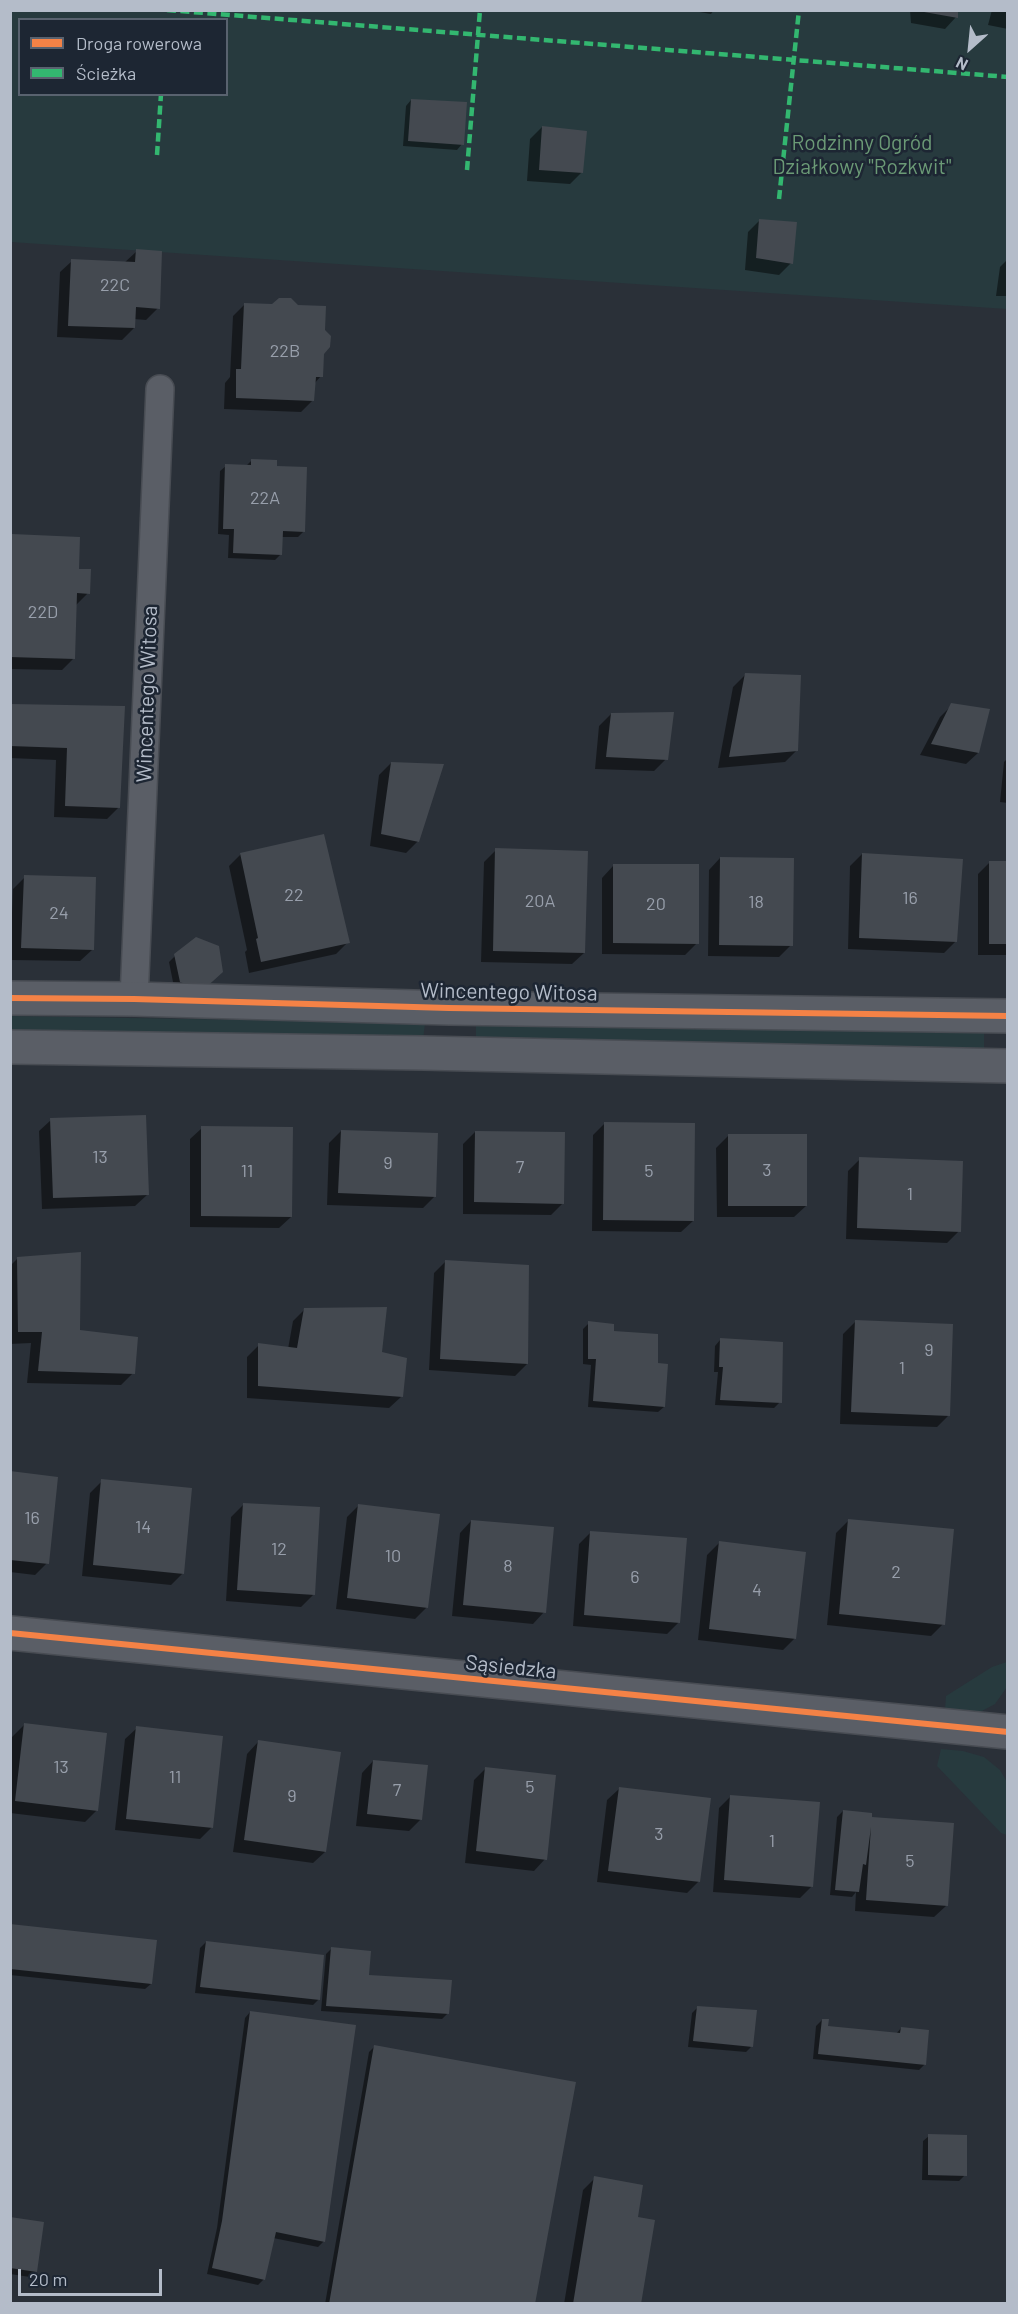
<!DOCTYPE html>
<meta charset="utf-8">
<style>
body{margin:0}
#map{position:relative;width:1018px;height:2314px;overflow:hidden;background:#2a3038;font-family:Barlow,sans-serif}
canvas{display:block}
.frame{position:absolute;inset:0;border:12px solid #b4bcc9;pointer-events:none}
.legend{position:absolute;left:18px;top:18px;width:210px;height:78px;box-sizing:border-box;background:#1d2633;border:2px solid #59626f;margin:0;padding:8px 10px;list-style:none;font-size:18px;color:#b4bcc9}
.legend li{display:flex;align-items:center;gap:12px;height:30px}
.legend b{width:30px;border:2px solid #59626f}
.north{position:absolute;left:940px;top:18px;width:60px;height:60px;-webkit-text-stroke:4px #1d2633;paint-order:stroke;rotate:207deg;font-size:16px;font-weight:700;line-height:24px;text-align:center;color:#b4bcc9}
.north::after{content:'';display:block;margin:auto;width:21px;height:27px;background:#b4bcc9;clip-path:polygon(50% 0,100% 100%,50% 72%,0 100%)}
.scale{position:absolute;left:18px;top:2269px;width:144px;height:27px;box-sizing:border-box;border:3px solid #b4bcc9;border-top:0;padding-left:8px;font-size:18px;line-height:21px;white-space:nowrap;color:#b4bcc9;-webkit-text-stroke:4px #1d2633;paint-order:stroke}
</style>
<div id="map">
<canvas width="1018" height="2314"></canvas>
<div class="frame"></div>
<ul class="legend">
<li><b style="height:8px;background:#f48246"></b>Droga rowerowa</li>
<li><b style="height:8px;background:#33b770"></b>Ścieżka</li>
</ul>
<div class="north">N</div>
<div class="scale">20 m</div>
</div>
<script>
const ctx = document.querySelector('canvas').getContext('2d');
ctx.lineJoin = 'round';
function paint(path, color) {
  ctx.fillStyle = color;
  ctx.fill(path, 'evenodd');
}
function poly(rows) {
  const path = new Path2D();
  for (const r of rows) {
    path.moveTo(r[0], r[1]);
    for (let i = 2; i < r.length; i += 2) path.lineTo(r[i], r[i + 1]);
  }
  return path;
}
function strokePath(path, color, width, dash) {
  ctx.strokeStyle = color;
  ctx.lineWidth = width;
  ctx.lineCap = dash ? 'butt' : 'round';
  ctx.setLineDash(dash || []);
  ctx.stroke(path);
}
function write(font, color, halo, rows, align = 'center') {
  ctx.font = font + ' Barlow,sans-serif';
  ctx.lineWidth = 5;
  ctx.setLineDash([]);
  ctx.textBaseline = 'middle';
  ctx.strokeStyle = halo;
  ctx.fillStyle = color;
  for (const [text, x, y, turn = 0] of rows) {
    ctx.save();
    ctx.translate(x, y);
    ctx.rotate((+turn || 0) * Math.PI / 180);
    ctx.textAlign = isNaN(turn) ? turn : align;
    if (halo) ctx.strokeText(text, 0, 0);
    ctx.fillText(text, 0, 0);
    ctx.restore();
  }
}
paint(poly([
 [10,11,1007,11,1007,309,11,242],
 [20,20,226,20,226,94,20,94],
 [11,1016,425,1023,423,1040,11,1033],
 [476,1024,984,1032,984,1048,476,1040],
 [1007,1662,1007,1687,995,1704,980,1712,945,1710,946,1696,992,1667],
 [941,1749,963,1751,984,1757,1000,1770,1007,1782,1007,1835,1001,1833,937,1766]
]), '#273a3e');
paint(poly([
 [688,10,714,10,711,14],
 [910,10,956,10,956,17,945,29,911,23],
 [992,10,1008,10,1008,29,988,25],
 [411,100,462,144,457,150,403,146,406,106],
 [542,127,582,172,570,184,527,181,530,139],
 [760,220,791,263,779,275,745,270,748,232],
 [137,251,158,308,146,320,134,319,134,328,122,340,57,337,60,272,72,261,124,263],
 [1008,259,1008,296,996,296,1000,267],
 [245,304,272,305,322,353,321,376,314,384,313,400,301,412,224,409,225,383,230,377,233,316],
 [252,460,275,468,304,531,298,537,281,537,281,554,275,560,228,558,229,535,218,534,220,471,226,466,245,467],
 [13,535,77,570,88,593,76,605,73,659,62,670,10,669,10,537],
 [745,675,797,750,785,762,718,768,733,687],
 [10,705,123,708,119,807,107,819,54,817,56,760,10,758],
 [952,705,978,753,966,764,920,755,940,717],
 [611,714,666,759,654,771,595,769,599,726],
 [1008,758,1008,803,1000,802,1004,762],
 [391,763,418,841,406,853,370,846,379,775],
 [496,850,584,953,572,964,481,962,484,862],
 [241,854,348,942,336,954,249,973,245,952,247,950,229,866],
 [862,854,956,941,944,953,848,949,850,866],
 [720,858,791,945,779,957,708,956,709,870],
 [990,862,1008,862,1008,955,978,955,978,874],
 [613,866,697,943,685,955,602,954,602,878],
 [25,877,92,950,80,961,10,960,13,889],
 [175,956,215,978,174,987,169,962],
 [51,1120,147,1195,135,1206,42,1209,39,1131],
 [605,1123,693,1221,681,1232,592,1231,593,1135],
 [202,1128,291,1217,279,1228,190,1227,190,1139],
 [341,1131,435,1196,423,1208,327,1205,329,1143],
 [475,1132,563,1203,551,1215,463,1214,463,1144],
 [728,1136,806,1206,794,1217,717,1217,716,1148],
 [860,1159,959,1231,947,1243,846,1239,848,1171],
 [18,1258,78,1331,133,1373,121,1385,27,1383,31,1343,10,1344,10,1266],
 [446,1261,527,1364,515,1376,429,1370,434,1273],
 [305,1309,381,1353,401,1397,389,1408,247,1398,247,1357,259,1345,288,1349,293,1321],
 [855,1322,948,1416,937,1427,840,1424,843,1334],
 [589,1323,612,1332,656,1365,664,1407,658,1412,588,1407,591,1365,583,1364,583,1329],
 [720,1340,780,1402,774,1408,715,1405,718,1372,714,1372,715,1346],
 [10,1472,47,1563,35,1575,10,1572],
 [102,1481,183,1573,171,1585,82,1576,90,1493],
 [243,1505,313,1595,301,1607,226,1601,231,1517],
 [359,1505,427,1607,415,1619,336,1609,347,1517],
 [471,1521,544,1612,533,1624,452,1616,460,1533],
 [848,1521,943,1624,931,1636,827,1625,836,1533],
 [591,1532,679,1622,667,1634,573,1626,579,1544],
 [719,1543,795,1638,783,1650,698,1640,707,1555],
 [24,1725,97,1810,85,1822,10,1813,12,1737],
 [137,1728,212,1827,200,1839,115,1830,125,1739],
 [258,1742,325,1852,313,1863,233,1852,247,1754],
 [373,1761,421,1819,409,1831,356,1826,362,1773],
 [486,1768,545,1859,534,1871,465,1863,474,1780],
 [619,1789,699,1881,687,1893,597,1882,607,1800],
 [731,1796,812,1886,800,1898,713,1892,719,1808],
 [843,1811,870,1821,946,1906,934,1917,855,1911,856,1892,852,1897,830,1895,837,1817],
 [10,1926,151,1984,145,1989,10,1975],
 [206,1942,319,1999,313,2005,195,1993,200,1948],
 [331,1949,368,1976,448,2013,442,2019,321,2011,326,1954],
 [698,2007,751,2047,746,2052,688,2047,692,2013],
 [250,2012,324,2241,318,2247,273,2238,264,2279,258,2285,207,2274,217,2228,245,2018],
 [822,2020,827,2027,896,2034,901,2028,925,2064,919,2070,813,2059,816,2026],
 [375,2046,533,2304,325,2304,369,2052],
 [929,2136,965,2175,959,2181,922,2180,923,2141],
 [595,2178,636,2219,639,2304,564,2304,583,2190],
 [10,2219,36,2271,30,2277,10,2274]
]), '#0007');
paint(poly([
 [924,10,958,10,958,18,924,12],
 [411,99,467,102,464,145,408,141],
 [542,126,587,131,583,173,539,170],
 [759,219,797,222,793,264,756,258],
 [136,249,162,251,160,309,136,307,135,328,68,326,71,259,135,262],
 [279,298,291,298,298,305,326,306,325,330,331,336,330,347,324,354,323,377,316,377,314,401,236,398,236,369,241,369,244,303,272,304],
 [251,459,277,460,277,466,307,467,305,532,283,531,282,555,233,553,234,529,223,529,225,464,251,465],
 [12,534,80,537,79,569,91,569,90,594,77,593,75,659,10,657],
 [745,673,801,675,798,751,729,757],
 [951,703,990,709,979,753,931,744],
 [10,704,125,706,120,808,65,806,67,748,10,746],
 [674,712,668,760,606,757,611,713],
 [391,762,444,764,419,842,381,834],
 [324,834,350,943,261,962,256,939,258,938,240,853],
 [495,848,588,851,585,953,493,951],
 [862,853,963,859,957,942,859,938],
 [720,857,794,858,793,946,719,945],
 [989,861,1008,861,1008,944,989,944],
 [613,864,699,864,699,944,613,943],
 [24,875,96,877,94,950,21,948],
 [196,937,219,946,223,972,203,990,180,982,174,954],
 [146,1115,149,1195,53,1198,50,1118],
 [604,1122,695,1123,694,1221,603,1220],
 [201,1126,293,1127,292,1217,201,1216],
 [341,1130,438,1133,436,1197,338,1193],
 [475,1131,565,1132,564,1204,474,1202],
 [728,1134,807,1134,807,1206,728,1206],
 [859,1157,963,1161,961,1232,857,1228],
 [81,1252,80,1330,138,1337,135,1374,38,1371,42,1332,18,1332,17,1257],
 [445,1260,529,1265,528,1364,440,1359],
 [387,1307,382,1352,407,1358,403,1397,258,1386,258,1343,297,1348,304,1308],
 [855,1320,953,1324,950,1416,851,1412],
 [588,1321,614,1324,614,1331,658,1334,658,1363,668,1364,665,1407,593,1401,596,1359,588,1359],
 [720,1338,783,1342,782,1403,720,1400,723,1367,719,1367],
 [10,1471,58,1477,49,1564,10,1560],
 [101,1479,192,1488,184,1574,93,1565],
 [243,1503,320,1507,315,1595,237,1590],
 [358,1504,440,1514,428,1608,347,1598],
 [848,1519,954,1529,945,1625,839,1614],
 [471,1520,554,1527,546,1613,463,1605],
 [590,1531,687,1538,680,1623,584,1615],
 [719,1541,806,1552,796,1639,709,1629],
 [24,1723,107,1733,98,1811,15,1801],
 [136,1726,223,1736,213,1828,126,1819],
 [258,1740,341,1752,326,1852,244,1840],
 [373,1760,428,1765,422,1820,367,1814],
 [485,1767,556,1775,547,1860,476,1851],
 [619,1787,711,1798,700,1882,608,1871],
 [730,1795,820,1802,813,1887,724,1880],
 [843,1810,872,1813,872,1817,954,1823,948,1906,866,1900,871,1827,866,1865,863,1864,859,1892,835,1890],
 [10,1924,157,1940,152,1984,10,1969],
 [206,1941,324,1955,320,2000,200,1987],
 [331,1947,371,1951,369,1975,452,1980,449,2014,326,2006],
 [697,2006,757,2010,753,2047,693,2041],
 [250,2011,356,2025,325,2242,276,2232,265,2280,212,2268,222,2221],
 [822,2019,829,2019,828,2026,900,2033,901,2027,929,2030,926,2065,818,2054],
 [374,2045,576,2082,535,2304,329,2304],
 [928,2134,967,2135,967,2176,928,2175],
 [594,2176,643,2185,638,2217,655,2220,641,2304,573,2304],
 [10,2217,44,2222,37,2272,10,2268]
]), '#444950');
const service = poly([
 [134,999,160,389]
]);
const minor = poly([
 [10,998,134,999,449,1008,1008,1016],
 [10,1047,423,1053,1008,1066],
 [10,1633,1008,1732]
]);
strokePath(service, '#484c53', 30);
strokePath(minor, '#484c53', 36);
strokePath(service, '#5a5e66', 27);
strokePath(minor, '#5a5e66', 33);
strokePath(poly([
 [167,10,1008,77],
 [157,155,161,94],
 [467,170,480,10],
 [779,199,799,10]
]), '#33b770', 4.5, [9, 4.5]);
strokePath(poly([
 [10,998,134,999,449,1008,1008,1016],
 [10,1633,1008,1732]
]), '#f48246', 6);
write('18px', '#989fab', null, [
 ["22C",115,285],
 ["22B",285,351],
 ["22A",265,498],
 ["22D",43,612],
 ["22",294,895],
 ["16",910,898],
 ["20A",540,901],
 ["18",756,902],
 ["20",656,904],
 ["24",59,913],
 ["13",100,1157],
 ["9",388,1163],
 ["7",520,1167],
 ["3",767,1170],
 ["11",247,1171],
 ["5",649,1171],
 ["1",910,1194],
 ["9",929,1350],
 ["1",902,1368],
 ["16",32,1518],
 ["14",143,1527],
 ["12",279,1549],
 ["10",393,1556],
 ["8",508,1566],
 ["2",896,1572],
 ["6",635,1577],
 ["4",757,1590],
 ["13",61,1767],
 ["11",175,1777],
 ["5",530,1787],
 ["7",397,1790],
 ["9",292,1796],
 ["3",659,1834],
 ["1",772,1841],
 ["5",910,1861]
]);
write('21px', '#6b9a76', '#1d2633', [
 ["Rodzinny Ogród",862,143],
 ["Działkowy \"Rozkwit\"",862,167]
]);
write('21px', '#b4bcc9', '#1d2633', [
 ["Wincentego Witosa",147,694,-88],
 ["Wincentego Witosa",509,992,1],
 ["Sąsiedzka",511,1667,6]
]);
</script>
